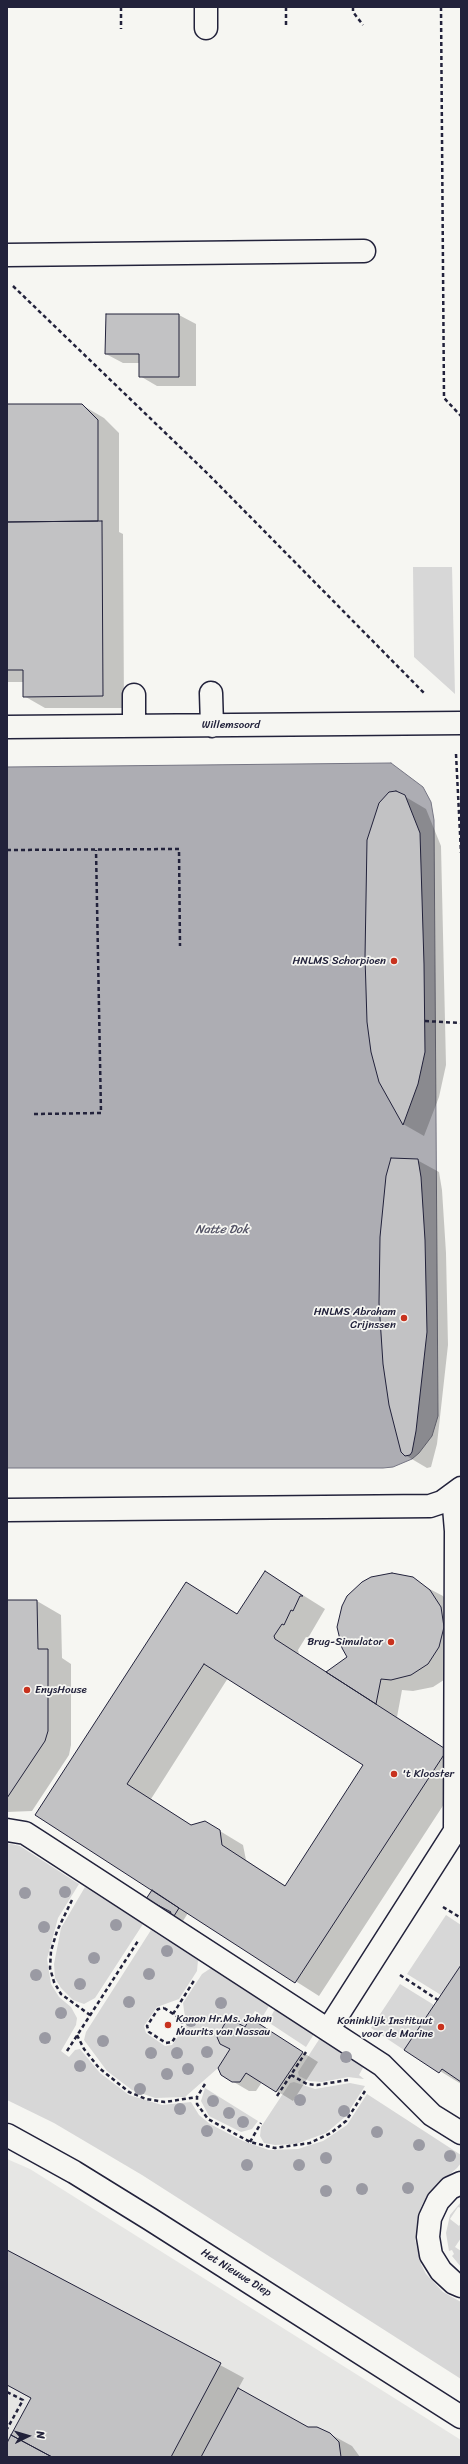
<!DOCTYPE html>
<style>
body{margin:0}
#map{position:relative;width:468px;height:2464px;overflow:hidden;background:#f6f6f2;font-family:Sriracha,sans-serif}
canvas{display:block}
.frame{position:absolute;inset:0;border:8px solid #22223b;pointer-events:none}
.north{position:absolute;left:8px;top:2416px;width:40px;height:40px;-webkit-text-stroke:3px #f6f6f2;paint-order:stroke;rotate:85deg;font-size:11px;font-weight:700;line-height:16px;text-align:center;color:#22223b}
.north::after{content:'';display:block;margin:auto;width:14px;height:18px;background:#22223b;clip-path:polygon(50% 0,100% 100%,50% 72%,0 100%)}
</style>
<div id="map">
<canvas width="468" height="2464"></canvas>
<div class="frame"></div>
<div class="north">N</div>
</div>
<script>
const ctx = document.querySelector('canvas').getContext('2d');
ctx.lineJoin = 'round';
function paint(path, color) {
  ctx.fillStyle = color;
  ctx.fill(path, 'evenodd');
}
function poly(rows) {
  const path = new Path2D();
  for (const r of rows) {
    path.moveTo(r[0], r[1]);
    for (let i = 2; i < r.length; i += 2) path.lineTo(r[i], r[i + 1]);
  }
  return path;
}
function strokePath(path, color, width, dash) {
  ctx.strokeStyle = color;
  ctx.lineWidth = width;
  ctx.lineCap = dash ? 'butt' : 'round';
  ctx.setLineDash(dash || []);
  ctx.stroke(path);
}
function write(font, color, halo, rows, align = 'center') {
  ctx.font = font + ' Sriracha,sans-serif';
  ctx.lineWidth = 3.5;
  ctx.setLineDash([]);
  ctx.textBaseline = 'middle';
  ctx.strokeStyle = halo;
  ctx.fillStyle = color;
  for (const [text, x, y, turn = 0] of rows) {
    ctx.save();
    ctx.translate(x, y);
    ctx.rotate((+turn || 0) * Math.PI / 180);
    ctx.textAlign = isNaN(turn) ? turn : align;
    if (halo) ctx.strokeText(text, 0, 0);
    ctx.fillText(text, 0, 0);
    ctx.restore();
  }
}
paint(poly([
 [7,2159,30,2169,461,2440,461,2457,7,2457]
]), '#e6e6e4');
paint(poly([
 [413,567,452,567,455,694,414,657],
 [7,1843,20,1846,79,1884,58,1918,47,1959,51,1984,59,1997,71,2007,77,2018,76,2025,61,2051,69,2057,75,2050,80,2049,100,2073,129,2095,162,2105,191,2102,199,2115,210,2124,243,2141,269,2150,298,2149,323,2141,347,2125,367,2094,461,2155,461,2163,457,2168,434,2188,423,2203,418,2214,415,2239,421,2264,426,2274,443,2292,461,2302,461,2379,142,2175,54,2123,7,2100],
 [85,1887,143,1924,95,1998,84,2004,73,2000,61,1988,55,1978,54,1964,61,1928],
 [446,1915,461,1925,461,1965,441,1995,407,1974],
 [151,1930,198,1960,197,1971,179,1999,157,2007,144,2026,146,2033,165,2046,172,2045,186,2025,183,2003,202,1974,211,1968,269,2006,263,2016,255,2011,245,2027,227,2021,217,2037,220,2044,230,2049,218,2068,185,2097,155,2098,132,2090,107,2071,84,2040,86,2032],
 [400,1984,434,2005,404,2050,371,2028],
 [275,2009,314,2034,306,2047,268,2022],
 [320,2038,364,2066,359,2075,364,2079,348,2077,322,2082,309,2081,299,2076,298,2072],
 [294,2082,315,2089,350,2083,365,2086,345,2117,326,2133,296,2144,275,2145,264,2143,260,2136,261,2127,290,2083],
 [205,2088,258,2121,252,2129,241,2132,209,2116,201,2101],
 [461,2202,461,2208,458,2207,450,2219,459,2226,461,2223,461,2238,455,2247,461,2251,461,2267,452,2256,454,2254,452,2250,449,2251,446,2233,450,2215]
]), '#d7d7d7');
const water = poly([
 [391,763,423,787,431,802,434,820,438,1416,432,1436,419,1453,412,1459,393,1467,383,1468,7,1468,7,767,391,763]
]);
paint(water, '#adadb3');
strokePath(water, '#757583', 1);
paint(poly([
 [107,315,179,315,196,324,196,386,157,386,140,376,140,363,123,363,106,354],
 [7,405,82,405,104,418,119,433,119,532,123,534,124,708,45,708,24,696,24,682,7,682],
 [404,796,426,809,441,846,446,1065,439,1097,424,1136,403,1124,380,1082],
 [417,1160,439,1172,442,1190,446,1253,448,1345,437,1444,431,1467,427,1468,405,1455],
 [266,1572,325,1609,308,1638,306,1637,298,1650,299,1654,327,1672,348,1657,362,1583,382,1575,403,1575,443,1596,457,1611,450,1676,433,1687,413,1691,402,1690,397,1717,461,1759,461,1778,319,1996,188,1913,183,1921,171,1914,153,1890,37,1815,187,1584,238,1615],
 [228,1678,364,1765,286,1886,246,1860,243,1845,205,1822,192,1826,151,1799],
 [7,1601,37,1601,61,1615,62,1658,71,1664,71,1745,69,1755,32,1811,7,1812],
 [461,1966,461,2084,406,2050],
 [245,2029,266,2029,318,2062,293,2101,262,2082,256,2091,249,2091,232,2081],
 [7,2250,244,2378,238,2389,308,2428,330,2434,352,2446,360,2457,7,2457,7,2446,32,2399,7,2385]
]), '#0003');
const building = poly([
 [106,314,179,314,179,377,139,377,139,354,105,354,106,314],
 [7,404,82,404,98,420,98,521,7,522,7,404],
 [102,521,103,696,23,697,23,670,7,670,7,522,102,521],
 [396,791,405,795,420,833,424,964,425,1052,418,1084,403,1125,379,1082,371,1052,367,1022,365,957,367,840,379,803,389,792,396,791],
 [391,1158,418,1159,421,1177,425,1240,427,1332,416,1431,412,1452,410,1455,405,1456,401,1452,389,1405,383,1364,379,1303,380,1237,386,1176,391,1158],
 [265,1571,303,1596,300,1596,293,1611,291,1610,284,1625,282,1624,274,1636,275,1639,447,1750,295,1983,35,1815,186,1582,237,1614,265,1571],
 [204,1664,363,1765,285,1886,222,1845,220,1830,205,1821,191,1825,127,1784,204,1664],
 [392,1573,413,1577,430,1590,441,1607,444,1627,439,1647,428,1664,411,1675,391,1680,381,1679,376,1704,326,1672,347,1657,342,1648,337,1627,342,1606,347,1596,362,1582,371,1577,392,1573],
 [7,1600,37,1600,38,1649,48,1649,48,1731,45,1741,7,1798,7,1600],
 [152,1890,179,1908,174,1916,170,1914,171,1912,146,1899,152,1890],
 [461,1965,461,2082,442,2069,439,2073,404,2050,461,1965],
 [250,2018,303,2052,276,2092,246,2073,240,2082,232,2082,221,2075,218,2068,230,2049,220,2044,217,2037,227,2020,234,2021,245,2027,250,2018],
 [7,2250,221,2363,171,2457,52,2457,11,2435,31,2398,7,2385,7,2250],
 [238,2388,308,2427,317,2427,330,2433,339,2442,341,2457,201,2457,238,2388],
 [11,2435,52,2457,7,2457,7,2443,11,2435]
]);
paint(building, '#c2c2c4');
strokePath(building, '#22223b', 1);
const minor = poly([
 [206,7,206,28],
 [7,255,364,251],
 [211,693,212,726],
 [134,695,134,726],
 [7,727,461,723],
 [7,1510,430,1506,442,1502,461,1488],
 [7,1830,25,1833,39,1842,382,2065,432,2115,461,2133],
 [328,2030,455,1831,456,1531,453,1495],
 [7,2135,74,2172,150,2219,461,2417],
 [461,2183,450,2188,438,2201,430,2218,428,2237,431,2255,441,2271,454,2283,461,2286]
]);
strokePath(minor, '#22223b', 25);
strokePath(poly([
 [121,7,121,29],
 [286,7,286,28],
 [353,7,353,12,363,25],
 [441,7,444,398,461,416],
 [13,286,208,474,424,693],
 [456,754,461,853],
 [7,850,179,849,180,946],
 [425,1021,461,1023],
 [34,1114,101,1113,96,850],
 [72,1900,57,1931,51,1951,50,1968,54,1982,61,1994,90,2015],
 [443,1907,461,1918],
 [400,1975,438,2000],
 [164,2008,181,2019,183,2026,172,2042,166,2043,149,2032,147,2026,158,2009,164,2008],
 [173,2014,195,1979],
 [77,2035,84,2049,99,2068,129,2092,146,2099,165,2102,197,2097],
 [67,2051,138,1941],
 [291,2075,307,2084,317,2085,348,2080],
 [205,2084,197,2097,197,2104,208,2119,250,2142,275,2148,310,2143,331,2133,346,2121,365,2091],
 [277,2096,306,2052],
 [250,2142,261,2123],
 [7,2392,23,2400,7,2429]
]), '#22223b', 2.5, [4, 3]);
strokePath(minor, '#f6f6f2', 22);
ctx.fillStyle = '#9a9aa3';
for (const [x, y] of [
 [65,1892],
 [25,1893],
 [116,1925],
 [44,1927],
 [167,1951],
 [94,1958],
 [149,1974],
 [36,1975],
 [80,1984],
 [129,2002],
 [221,2003],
 [61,2013],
 [191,2021],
 [45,2038],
 [103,2041],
 [207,2052],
 [151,2053],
 [177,2053],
 [346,2057],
 [80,2066],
 [188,2069],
 [167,2074],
 [140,2089],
 [300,2100],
 [213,2101],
 [180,2109],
 [344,2111],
 [229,2113],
 [243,2122],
 [207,2131],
 [377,2132],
 [419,2145],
 [450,2156],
 [326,2158],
 [247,2165],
 [299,2165],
 [408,2188],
 [362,2189],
 [326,2191]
]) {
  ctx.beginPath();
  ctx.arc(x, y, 6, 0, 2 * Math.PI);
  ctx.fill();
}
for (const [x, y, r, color] of [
 [394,961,4,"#c8321e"],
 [404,1318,4,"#c8321e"],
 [391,1642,4,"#c8321e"],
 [27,1690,4,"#c8321e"],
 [394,1774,4,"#c8321e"],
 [168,2025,4,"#c8321e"],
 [441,2027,4,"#c8321e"]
]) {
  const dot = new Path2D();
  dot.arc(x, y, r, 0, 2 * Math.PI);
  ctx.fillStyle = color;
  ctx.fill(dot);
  strokePath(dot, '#f6f6f2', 1.5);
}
write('11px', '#22223b', '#f6f6f2', [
 ["Willemsoord",231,725],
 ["Het Nieuwe Diep",236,2273,32]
]);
write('11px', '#22223b', '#f6f6f2', [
 ["HNLMS Schorpioen",386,961],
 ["HNLMS Abraham",396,1312],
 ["Crijnssen",396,1325],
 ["Brug-Simulator",383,1642],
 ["EnysHouse",35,1690,"left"],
 ["'t Klooster",402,1774,"left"],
 ["Kanon Hr.Ms. Johan",176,2019,"left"],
 ["Maurits van Nassau",176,2032,"left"],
 ["Koninklijk Instituut",433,2021],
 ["voor de Marine",433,2034]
], 'right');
write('italic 12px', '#535365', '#f6f6f2', [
 ["Natte Dok",222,1230]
]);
</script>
